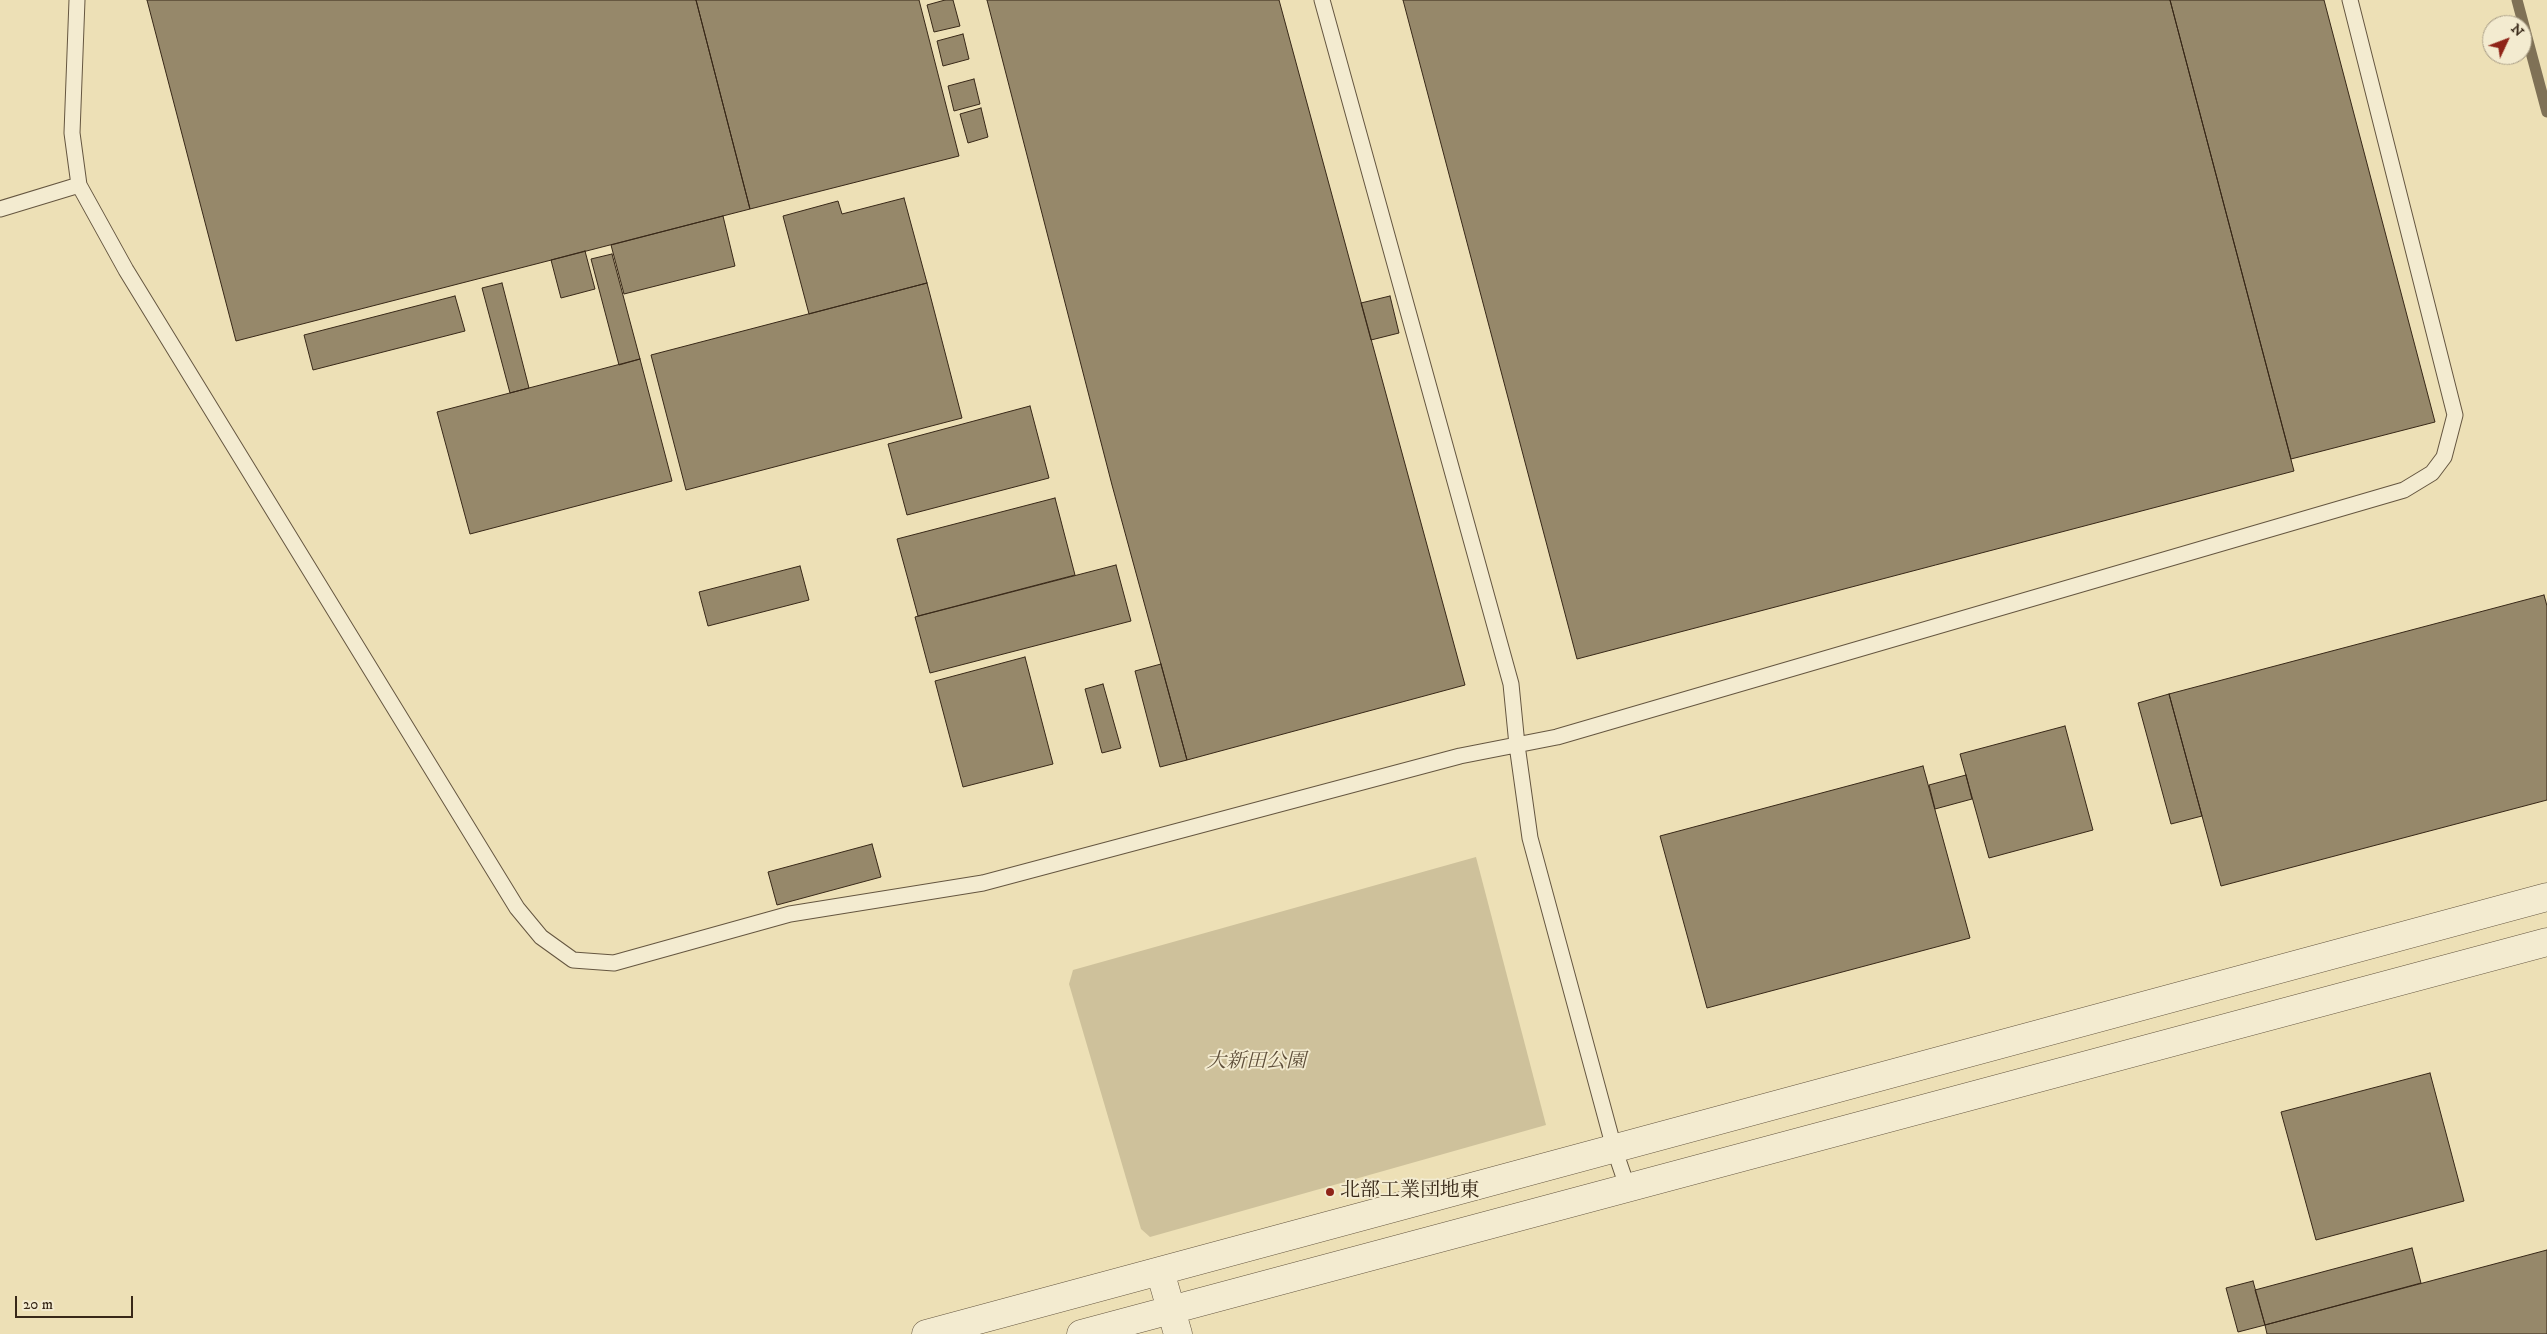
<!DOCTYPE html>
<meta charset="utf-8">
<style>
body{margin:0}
#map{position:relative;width:2547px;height:1334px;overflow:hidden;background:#ede0b6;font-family:"IM FELL DW Pica",serif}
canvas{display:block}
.north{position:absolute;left:2482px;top:15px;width:50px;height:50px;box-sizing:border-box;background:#f3ebd0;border:1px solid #a89d86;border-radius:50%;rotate:47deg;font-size:14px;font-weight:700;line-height:20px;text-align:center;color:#382818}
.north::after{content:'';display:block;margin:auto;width:18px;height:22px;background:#8f2418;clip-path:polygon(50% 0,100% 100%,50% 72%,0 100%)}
.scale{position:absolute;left:15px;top:1296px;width:118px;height:22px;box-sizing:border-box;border:2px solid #382818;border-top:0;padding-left:6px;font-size:15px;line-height:18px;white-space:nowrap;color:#382818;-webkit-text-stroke:4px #f3ebd0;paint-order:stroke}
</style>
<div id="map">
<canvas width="2547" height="1334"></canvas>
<div class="north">N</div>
<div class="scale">20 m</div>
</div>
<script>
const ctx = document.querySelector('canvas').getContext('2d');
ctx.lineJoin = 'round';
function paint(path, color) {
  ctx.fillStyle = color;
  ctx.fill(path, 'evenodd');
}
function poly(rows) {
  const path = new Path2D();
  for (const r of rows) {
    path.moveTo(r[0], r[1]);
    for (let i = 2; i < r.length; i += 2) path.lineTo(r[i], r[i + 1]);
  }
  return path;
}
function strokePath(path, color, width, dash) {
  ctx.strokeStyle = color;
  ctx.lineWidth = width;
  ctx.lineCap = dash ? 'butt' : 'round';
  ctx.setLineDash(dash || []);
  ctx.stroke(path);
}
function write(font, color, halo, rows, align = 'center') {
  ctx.font = font + ' "IM FELL DW Pica","Noto Serif JP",serif';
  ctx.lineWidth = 4;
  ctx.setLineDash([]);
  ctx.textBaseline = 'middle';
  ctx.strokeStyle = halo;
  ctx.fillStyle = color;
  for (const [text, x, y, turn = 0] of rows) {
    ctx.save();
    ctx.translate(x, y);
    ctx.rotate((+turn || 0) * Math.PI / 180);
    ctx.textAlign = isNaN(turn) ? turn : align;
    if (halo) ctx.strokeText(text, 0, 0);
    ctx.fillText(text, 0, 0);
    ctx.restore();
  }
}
paint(poly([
 [1476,857,1546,1125,1150,1237,1141,1229,1069,984,1073,970]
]), '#cec19b');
strokePath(poly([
 [2517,0,2547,112]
]), '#7f7156', 11);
const building = poly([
 [147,0,696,0,750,209,236,341,147,0],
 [696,0,919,0,959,156,750,209,696,0],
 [945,0,953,0,960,26,934,32,927,5,945,0],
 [987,0,1279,0,1465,685,1187,760,1112,485,987,0],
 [1403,0,2170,0,2294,471,1577,659,1403,0],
 [2170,0,2324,0,2435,422,2291,459,2170,0],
 [963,34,969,59,943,66,937,41,963,34],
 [974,79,980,104,954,111,948,86,974,79],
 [981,108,988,137,968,143,960,114,981,108],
 [904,198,927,283,809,314,783,216,838,201,842,214,904,198],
 [723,216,735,266,624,294,611,245,723,216],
 [585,251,595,289,561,298,551,260,585,251],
 [612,254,640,359,619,365,591,259,612,254],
 [502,283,529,388,510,393,482,288,502,283],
 [927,283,962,418,686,490,651,355,927,283],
 [455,296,465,331,313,370,304,335,455,296],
 [1390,296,1399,333,1371,340,1361,303,1390,296],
 [640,359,672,481,470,534,437,412,640,359],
 [1030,406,1049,478,907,515,888,444,1030,406],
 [1055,498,1075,575,918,616,897,539,1055,498],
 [1116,565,1131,621,930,673,915,617,1116,565],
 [800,566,809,600,708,626,699,592,800,566],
 [2544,595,2547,606,2547,800,2221,886,2169,694,2544,595],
 [1025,657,1053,764,963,787,935,681,1025,657],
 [1161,664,1187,760,1160,767,1135,671,1161,664],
 [1103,684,1121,748,1102,753,1085,689,1103,684],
 [2169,694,2202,816,2171,824,2138,703,2169,694],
 [2065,726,2093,830,1989,858,1960,754,2065,726],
 [1923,766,1970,938,1707,1008,1660,836,1923,766],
 [1966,775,1972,799,1935,809,1929,785,1966,775],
 [872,844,881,877,777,905,768,872,872,844],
 [2430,1073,2464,1201,2316,1240,2281,1112,2430,1073],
 [2412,1248,2421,1283,2265,1325,2255,1290,2412,1248],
 [2547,1250,2547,1334,2267,1334,2265,1325,2547,1250],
 [2253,1281,2265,1325,2238,1332,2226,1288,2253,1281]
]);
paint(building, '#96886a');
strokePath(building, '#382818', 1);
const service = poly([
 [77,0,72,133,79,185,126,270,517,908,541,937,573,960,614,963,790,914,983,883,1460,756,1557,737,2404,490,2432,473,2444,457,2455,415,2350,0],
 [1322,0,1511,684,1517,745,1530,838,1614,1148,1628,1189],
 [0,209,79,185]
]);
const tertiary = poly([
 [1160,1271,1178,1334],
 [926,1334,2547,897],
 [1081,1334,2547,942]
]);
strokePath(service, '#655640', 17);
strokePath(tertiary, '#655640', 29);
strokePath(service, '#f3ebd0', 15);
strokePath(tertiary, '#f3ebd0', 28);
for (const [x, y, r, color] of [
 [1330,1192,5,"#8f2418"]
]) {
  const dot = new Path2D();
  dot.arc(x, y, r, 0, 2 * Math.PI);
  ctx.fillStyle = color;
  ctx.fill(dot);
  strokePath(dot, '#f3ebd0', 2);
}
write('italic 20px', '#5e4e39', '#f3ebd0', [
 ["大新田公園",1256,1063]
]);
write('20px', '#382818', '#f3ebd0', [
 ["北部工業団地東",1340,1192]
], 'left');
</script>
